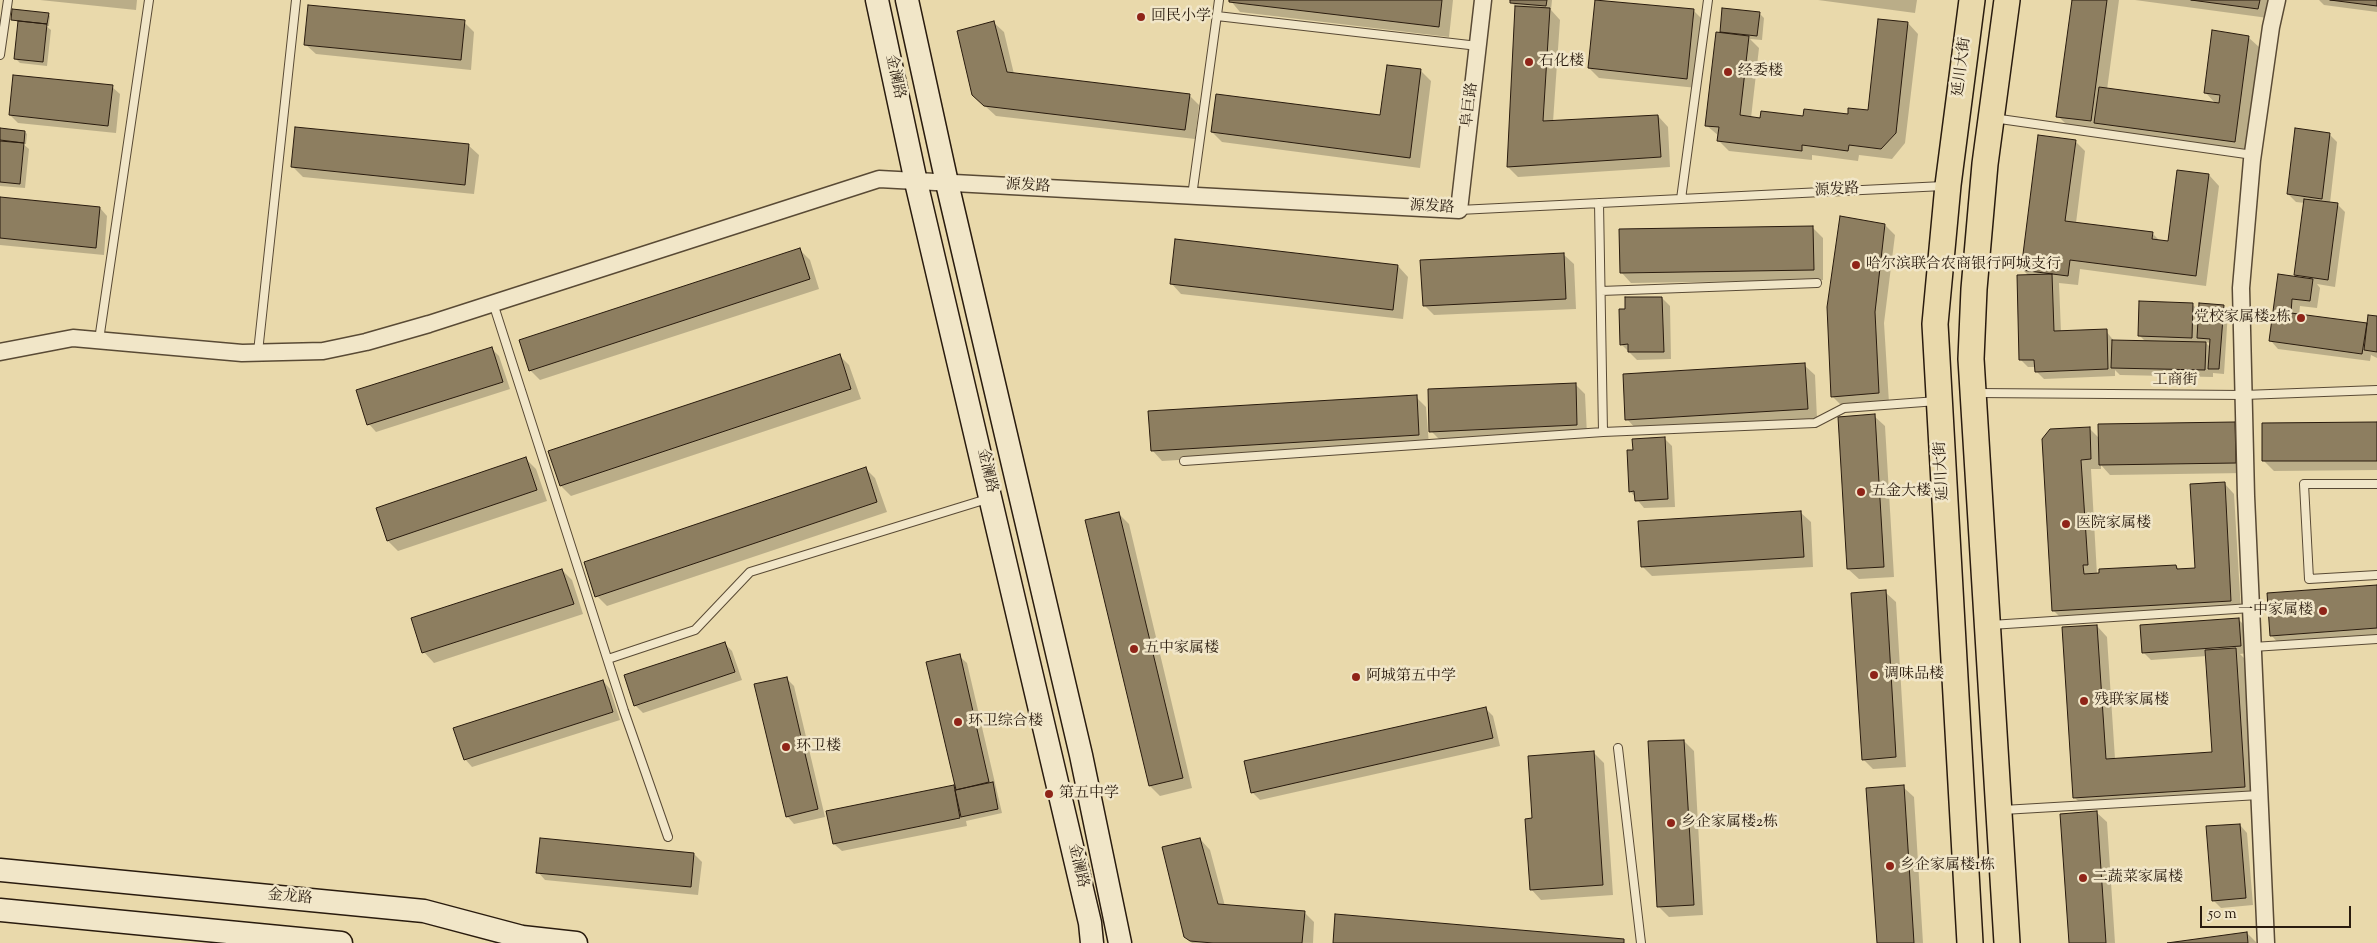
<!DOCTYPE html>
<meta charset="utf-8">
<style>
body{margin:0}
#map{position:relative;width:2377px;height:943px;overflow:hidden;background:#e9d9ab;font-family:"Sorts Mill Goudy",serif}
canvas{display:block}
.scale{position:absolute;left:2200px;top:906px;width:151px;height:22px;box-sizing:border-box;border:2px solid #291b0e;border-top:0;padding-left:6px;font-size:15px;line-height:18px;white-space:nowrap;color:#291b0e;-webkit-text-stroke:4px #f1e6c8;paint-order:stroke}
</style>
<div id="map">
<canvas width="2377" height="943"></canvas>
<div class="scale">50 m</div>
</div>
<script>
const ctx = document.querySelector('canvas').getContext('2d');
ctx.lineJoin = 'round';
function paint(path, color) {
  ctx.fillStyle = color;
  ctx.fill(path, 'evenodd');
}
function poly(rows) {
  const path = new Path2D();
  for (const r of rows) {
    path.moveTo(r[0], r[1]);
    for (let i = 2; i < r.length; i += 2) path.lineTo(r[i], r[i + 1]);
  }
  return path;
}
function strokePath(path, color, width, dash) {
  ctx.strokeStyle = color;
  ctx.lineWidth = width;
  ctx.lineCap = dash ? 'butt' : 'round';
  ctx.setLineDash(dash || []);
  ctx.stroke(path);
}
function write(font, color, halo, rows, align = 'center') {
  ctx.font = font + ' "Sorts Mill Goudy","Noto Serif SC",serif';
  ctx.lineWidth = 5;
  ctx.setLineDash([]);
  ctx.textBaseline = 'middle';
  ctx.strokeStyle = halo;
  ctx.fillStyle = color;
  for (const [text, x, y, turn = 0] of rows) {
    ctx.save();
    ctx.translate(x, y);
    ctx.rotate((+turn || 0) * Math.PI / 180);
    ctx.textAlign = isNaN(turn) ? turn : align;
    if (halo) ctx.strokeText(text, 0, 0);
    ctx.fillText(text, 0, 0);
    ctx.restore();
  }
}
paint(poly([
 [40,0,137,0,136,10],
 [1230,0,1453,0,1449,37,1240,12],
 [1511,0,1552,0,1551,10,1560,20,1553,122,1658,116,1668,127,1670,167,1518,177,1508,167,1516,8],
 [1818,0,1917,0,1915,13],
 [2073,0,2119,0,2107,90,2217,105,2205,92,2248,37,2259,47,2245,152,2106,133,2102,129,2101,131,2068,126,2058,116],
 [2135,0,2271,0,2268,18],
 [2319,0,2377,0,2377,12,2324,5],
 [1693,10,1704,21,1697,88,1599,78,1589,68],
 [1759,13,1764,18,1762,40,1750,39,1759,48,1751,118,1849,115,1869,111,1908,23,1918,34,1905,143,1892,159,1859,155,1858,161,1812,155,1812,160,1729,151,1718,140,1719,136,1706,125,1724,34,1721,32],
 [48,14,50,16,49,26,46,26,51,30,47,66,20,63,15,58,19,22,13,20],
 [464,22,474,32,471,70,316,54,305,44],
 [993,22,1004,32,1014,74,1189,95,1199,105,1195,139,996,116,984,105],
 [1421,71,1431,81,1420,168,1222,142,1212,132,1381,116],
 [112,87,120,94,116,133,18,123,10,115],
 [0,130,25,132,27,134,26,144,23,144,29,149,25,188,0,186],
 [2329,134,2337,142,2330,203,2337,204,2345,212,2335,287,2317,284,2320,288,2317,308,2300,306,2299,315,2369,324,2377,317,2377,358,2371,355,2370,361,2278,349,2271,341,2299,278,2296,275,2305,203,2296,202,2288,194],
 [2075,141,2085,151,2076,223,2152,233,2161,242,2169,243,2209,175,2219,186,2206,286,2080,269,2078,285,2059,283,2061,332,2106,331,2114,341,2146,342,2139,335,2192,304,2200,312,2223,306,2228,311,2224,374,2213,373,2213,377,2120,375,2115,370,2115,376,2044,379,2036,371,2036,367,2028,367,2021,360,2029,276,2022,269],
 [2205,342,2211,343,2211,348],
 [468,145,479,155,474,194,303,177,293,167],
 [0,199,100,208,107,216,104,255,0,245],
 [1885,225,1895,235,1884,323,1889,403,1842,406,1832,396],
 [1812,227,1823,238,1823,280,1631,283,1621,272],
 [800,250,810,260,819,289,540,380,530,370],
 [1563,254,1574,264,1576,309,1434,315,1424,305],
 [1398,266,1408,277,1403,319,1181,294,1171,283],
 [1662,298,1670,306,1671,359,1637,360,1621,344],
 [492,349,499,356,510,389,376,432,369,424],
 [839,355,849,365,861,399,571,496,561,486],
 [1804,365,1815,375,1817,419,1637,430,1627,419],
 [1575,384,1585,394,1587,435,1441,441,1431,431],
 [1416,397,1426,407,1429,445,1162,461,1152,450],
 [1874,416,1885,426,1894,577,1859,579,1848,569],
 [2235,423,2245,433,2245,473,2110,475,2101,465,2101,469,2091,469,2097,575,2176,566,2180,571,2196,570,2224,483,2234,494,2241,611,2064,621,2053,610,2044,439,2089,428,2100,439],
 [2377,424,2377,470,2274,471,2264,461],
 [1665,439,1672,446,1675,507,1644,508,1630,491,1634,451],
 [526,459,536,469,547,501,398,551,388,541],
 [865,468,875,478,887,512,607,606,597,596],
 [1800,512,1811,522,1813,567,1652,576,1642,566],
 [1119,514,1129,524,1192,788,1160,796,1150,786],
 [562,570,572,580,583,614,434,663,424,652],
 [2377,586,2377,639,2281,646,2271,635],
 [1885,592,1896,602,1906,767,1873,769,1863,759],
 [2238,619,2246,627,2248,653,2240,654,2245,659,2254,796,2084,807,2074,797,2097,626,2107,637,2115,759,2213,753,2207,656,2151,660,2143,652],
 [724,643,732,651,742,680,643,713,635,705],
 [959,656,967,663,1002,813,966,821,967,826,842,851,834,844,828,812,956,786],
 [786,678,794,686,825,817,794,824,787,816],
 [603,681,610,689,620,720,472,767,465,759],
 [1485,708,1493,716,1500,746,1260,800,1252,792],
 [1684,741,1694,751,1703,915,1669,917,1659,907],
 [1594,753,1604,763,1613,895,1541,900,1531,889],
 [1903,787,1914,797,1923,943,1878,943],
 [2096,812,2107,822,2115,943,2070,943],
 [2240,825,2247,833,2253,905,2221,908,2213,900],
 [1200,839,1210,850,1225,906,1304,912,1314,922,1313,943,1192,943,1185,936],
 [541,840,694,854,702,862,698,895,545,880,538,872],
 [2247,933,2257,943,2176,943]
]), '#0003');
const building = poly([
 [1229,0,1442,0,1439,27,1229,2,1229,0],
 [1510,0,1547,0,1546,6,1510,3,1510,0],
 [1595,0,1694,9,1687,79,1588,68,1595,0],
 [2072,0,2107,0,2091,121,2056,117,2072,0],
 [2191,0,2260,0,2258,9,2191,0],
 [2330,0,2377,0,2377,6,2330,0],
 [308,5,465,20,461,60,304,45,308,5],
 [1515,6,1550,8,1543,121,1658,115,1661,157,1507,167,1515,6],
 [1722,8,1760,12,1757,36,1720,32,1722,8],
 [12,9,49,13,47,24,11,20,12,9],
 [1878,19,1908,22,1896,133,1881,149,1849,145,1848,151,1802,145,1802,151,1717,141,1719,127,1705,126,1716,32,1749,36,1740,115,1760,118,1761,111,1803,116,1804,109,1848,114,1848,108,1868,110,1878,19],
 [18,21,47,24,43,62,14,59,18,21],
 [994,21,1007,72,1190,94,1185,130,984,106,972,95,957,31,994,21],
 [2212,30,2249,36,2235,142,2094,123,2099,87,2219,103,2220,95,2204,93,2212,30],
 [1387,65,1421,69,1410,158,1211,132,1216,94,1380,115,1387,65],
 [13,75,113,85,108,126,9,115,13,75],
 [295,127,469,144,465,185,291,167,295,127],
 [0,128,25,131,24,143,0,140,0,128],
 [2295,128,2330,133,2322,199,2287,194,2295,128],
 [2038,135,2076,140,2065,221,2153,232,2152,239,2168,241,2177,170,2209,174,2196,276,2070,260,2068,276,2021,270,2038,135],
 [0,141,24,143,20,184,0,182,0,141],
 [0,197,100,207,96,248,0,238,0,197],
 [2304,199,2338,203,2328,280,2294,275,2304,199],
 [1840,216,1885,224,1875,312,1879,393,1831,397,1827,307,1840,216],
 [1813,226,1814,270,1620,273,1619,229,1813,226],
 [1175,239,1398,265,1393,310,1170,284,1175,239],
 [800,248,810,279,529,371,519,340,800,248],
 [1564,253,1566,299,1423,306,1420,260,1564,253],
 [2052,274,2054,331,2107,329,2108,369,2035,372,2034,360,2019,360,2017,275,2052,274],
 [2278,274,2313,279,2310,301,2292,299,2291,313,2367,323,2362,354,2269,341,2278,274],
 [1625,297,1662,297,1664,352,1628,352,1628,344,1620,345,1619,309,1625,309,1625,297],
 [2139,301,2193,303,2192,338,2138,336,2139,301],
 [2199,303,2224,305,2219,369,2208,369,2210,339,2197,338,2199,303],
 [2368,315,2377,316,2377,352,2364,350,2368,315],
 [2112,340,2206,342,2205,370,2111,368,2112,340],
 [492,347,503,382,367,425,356,390,492,347],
 [840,354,851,389,560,486,548,451,840,354],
 [1805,363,1808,409,1625,420,1623,374,1805,363],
 [1576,383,1577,425,1429,432,1428,389,1576,383],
 [1417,395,1419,435,1151,451,1148,411,1417,395],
 [1875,414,1884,567,1847,569,1838,417,1875,414],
 [2235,422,2236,463,2099,465,2098,424,2235,422],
 [2377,422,2377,461,2262,461,2262,423,2377,422],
 [2090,427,2091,459,2081,460,2088,565,2083,565,2084,574,2099,573,2099,569,2176,565,2177,569,2195,568,2190,484,2225,482,2231,601,2052,611,2042,439,2050,429,2090,427],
 [1665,437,1668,499,1635,501,1634,491,1629,492,1627,450,1633,450,1632,439,1665,437],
 [526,457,537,490,387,541,376,508,526,457],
 [866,467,877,502,595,597,584,562,866,467],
 [1801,511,1804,557,1641,567,1638,521,1801,511],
 [1119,512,1183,778,1149,786,1085,520,1119,512],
 [562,569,574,604,422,653,411,618,562,569],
 [2377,585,2377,628,2270,636,2267,593,2377,585],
 [1886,590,1896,757,1862,760,1851,593,1886,590],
 [2239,618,2241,646,2142,653,2140,625,2239,618],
 [2097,625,2106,759,2212,752,2205,650,2236,648,2245,787,2073,798,2062,627,2097,625],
 [725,642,735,672,634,706,624,675,725,642],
 [960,654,989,782,956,790,926,662,960,654],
 [787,677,818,809,786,817,754,684,787,677],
 [603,680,613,712,464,760,453,728,603,680],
 [1486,707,1493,738,1251,793,1244,761,1486,707],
 [1684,740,1694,905,1657,907,1648,741,1684,740],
 [1594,751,1603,885,1530,890,1525,819,1532,818,1528,756,1594,751],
 [993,782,998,809,961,817,955,790,993,782],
 [954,785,960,818,833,844,826,811,954,785],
 [1904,785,1914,943,1877,943,1866,788,1904,785],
 [2097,811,2106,943,2069,943,2060,814,2097,811],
 [2240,824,2246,898,2212,901,2206,826,2240,824],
 [540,838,694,853,691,887,536,873,540,838],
 [1200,838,1218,904,1305,911,1302,943,1213,943,1190,941,1184,937,1162,847,1200,838],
 [1335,914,1624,939,1624,943,1333,943,1335,914],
 [2247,932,2248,943,2167,943,2247,932]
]);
paint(building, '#8d7e60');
strokePath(building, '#291b0e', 1);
const lane = poly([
 [1217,16,1478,46],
 [0,55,8,0],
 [1993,118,2253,155],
 [1192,196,1219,0],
 [1681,199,1708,0],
 [1599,203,1603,432],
 [1459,210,1943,186],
 [1601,291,1817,283],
 [493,303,624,711,668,837],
 [99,340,149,0],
 [258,352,296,0],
 [1977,393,2244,395,2377,390],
 [1184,461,1603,432,1815,423,1844,408,1937,401],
 [2377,484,2304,484,2309,579,2377,575],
 [1991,625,2251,608],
 [2253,647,2377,639],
 [608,659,695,630,750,572,987,499],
 [1618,748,1641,943],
 [2003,810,2259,795]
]);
const street = poly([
 [0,352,73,338,242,353,323,351,366,342,429,324,879,179,1459,210,1483,0],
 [2266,943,2246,496,2241,288,2252,160,2271,27,2277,0]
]);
const secondary = poly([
 [877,0,916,182,1090,923,1092,943],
 [907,0,947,183,1081,755,1120,943],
 [0,870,424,911,522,937,576,943],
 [0,910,341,943]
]);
const primary = poly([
 [2007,0,1985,164,1974,289,1971,359,2007,943],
 [1970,943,1935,324,1948,185,1972,0]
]);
strokePath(lane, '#594a35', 10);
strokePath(street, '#594a35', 19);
strokePath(secondary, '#291b0e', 25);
strokePath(primary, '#291b0e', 28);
strokePath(lane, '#f1e6c8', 8);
strokePath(street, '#f1e6c8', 16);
strokePath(secondary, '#f1e6c8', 22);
strokePath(primary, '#e9d9ab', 25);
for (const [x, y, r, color] of [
 [1141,17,5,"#8f2418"],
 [1529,62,5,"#8f2418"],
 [1728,72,5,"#8f2418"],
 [1856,265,5,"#8f2418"],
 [2301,318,5,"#8f2418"],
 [1861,492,5,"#8f2418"],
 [2066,524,5,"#8f2418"],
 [2323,611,5,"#8f2418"],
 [1134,649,5,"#8f2418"],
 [1874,675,5,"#8f2418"],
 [1356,677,5,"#8f2418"],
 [2084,701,5,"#8f2418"],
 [958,722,5,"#8f2418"],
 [786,747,5,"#8f2418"],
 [1049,794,5,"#8f2418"],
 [1671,823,5,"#8f2418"],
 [1890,866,5,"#8f2418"],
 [2083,878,5,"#8f2418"]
]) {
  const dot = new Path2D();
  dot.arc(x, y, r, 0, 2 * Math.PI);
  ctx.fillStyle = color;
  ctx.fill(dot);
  strokePath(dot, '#f1e6c8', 2);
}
write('15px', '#291b0e', '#f1e6c8', [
 ["回民小学",1151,17],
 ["石化楼",1539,62],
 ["经委楼",1738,72],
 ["哈尔滨联合农商银行阿城支行",1866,265],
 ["党校家属楼2栋",2291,318,"right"],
 ["五金大楼",1871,492],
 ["医院家属楼",2076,524],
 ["一中家属楼",2313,611,"right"],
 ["五中家属楼",1144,649],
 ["调味品楼",1884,675],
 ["阿城第五中学",1366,677],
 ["残联家属楼",2094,701],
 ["环卫综合楼",968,722],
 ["环卫楼",796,747],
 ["第五中学",1059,794],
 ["乡企家属楼2栋",1681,823],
 ["乡企家属楼1栋",1900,866],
 ["二蔬菜家属楼",2093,878]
], 'left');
write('15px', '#291b0e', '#f1e6c8', [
 ["延川大街",1963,67,-83],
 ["金澜路",894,77,78],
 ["阜巨路",1471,105,-83],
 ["源发路",1028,187,3],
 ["源发路",1837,191,-3],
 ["源发路",1432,208,3],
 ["工商街",2175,381],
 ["金澜路",986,471,77],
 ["延川大街",1943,471,-93],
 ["金澜路",1077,866,77],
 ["金龙路",290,898,5]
]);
</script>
